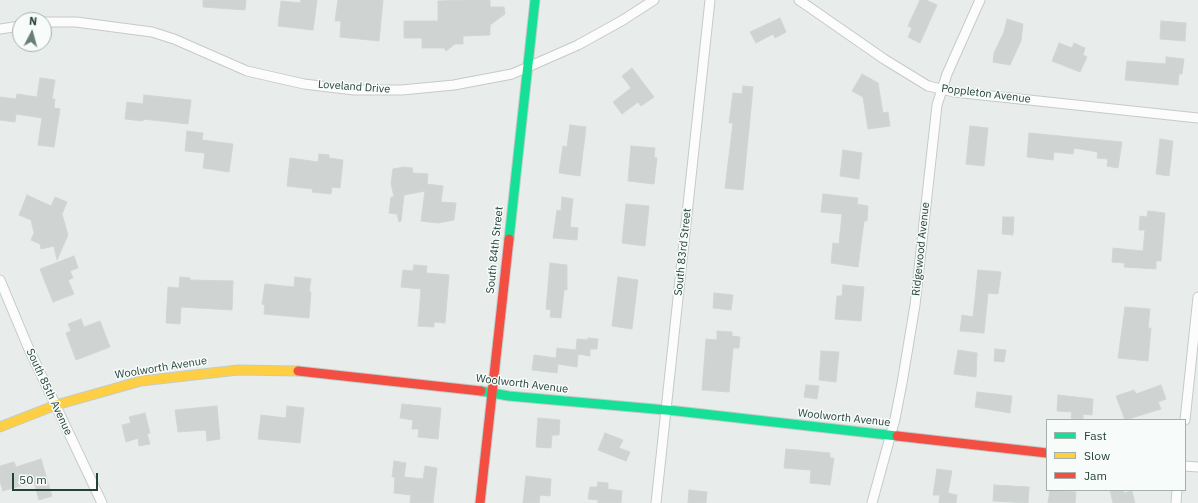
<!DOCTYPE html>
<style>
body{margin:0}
#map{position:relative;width:1198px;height:503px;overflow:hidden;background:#e8edeb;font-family:"IBM Plex Sans",sans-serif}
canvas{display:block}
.legend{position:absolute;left:1046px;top:419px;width:140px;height:72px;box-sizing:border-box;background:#f7fbf9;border:1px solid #a3b1ad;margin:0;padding:5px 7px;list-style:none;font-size:12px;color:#24423a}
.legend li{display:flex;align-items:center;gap:8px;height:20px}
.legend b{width:20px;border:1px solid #a3b1ad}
.north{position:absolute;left:12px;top:12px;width:40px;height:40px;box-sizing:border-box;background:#f7fbf9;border:1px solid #a3b1ad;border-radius:50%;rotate:6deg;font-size:11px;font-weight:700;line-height:16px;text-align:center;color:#24423a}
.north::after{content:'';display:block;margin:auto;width:14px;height:18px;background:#697e78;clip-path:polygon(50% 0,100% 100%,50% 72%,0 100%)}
.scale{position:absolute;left:12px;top:473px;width:86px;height:18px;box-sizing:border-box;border:2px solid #24423a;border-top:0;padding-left:5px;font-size:12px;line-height:14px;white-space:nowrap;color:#24423a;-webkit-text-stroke:3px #f7fbf9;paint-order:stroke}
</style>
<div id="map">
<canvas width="1198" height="503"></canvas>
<ul class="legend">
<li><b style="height:5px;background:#16e098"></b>Fast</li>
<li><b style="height:5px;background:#ffcf43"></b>Slow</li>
<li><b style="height:5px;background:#f24e42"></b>Jam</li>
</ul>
<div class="north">N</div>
<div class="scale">50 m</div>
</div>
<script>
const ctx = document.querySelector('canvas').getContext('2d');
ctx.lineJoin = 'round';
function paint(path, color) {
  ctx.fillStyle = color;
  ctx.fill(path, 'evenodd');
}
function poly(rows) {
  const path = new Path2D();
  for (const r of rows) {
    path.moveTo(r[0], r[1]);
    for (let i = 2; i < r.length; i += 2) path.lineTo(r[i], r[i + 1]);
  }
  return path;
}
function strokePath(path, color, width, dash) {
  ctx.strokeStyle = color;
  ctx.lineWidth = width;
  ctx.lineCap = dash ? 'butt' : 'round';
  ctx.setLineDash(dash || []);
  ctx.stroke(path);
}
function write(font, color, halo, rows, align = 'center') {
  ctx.font = font + ' "IBM Plex Sans",sans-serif';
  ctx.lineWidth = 3;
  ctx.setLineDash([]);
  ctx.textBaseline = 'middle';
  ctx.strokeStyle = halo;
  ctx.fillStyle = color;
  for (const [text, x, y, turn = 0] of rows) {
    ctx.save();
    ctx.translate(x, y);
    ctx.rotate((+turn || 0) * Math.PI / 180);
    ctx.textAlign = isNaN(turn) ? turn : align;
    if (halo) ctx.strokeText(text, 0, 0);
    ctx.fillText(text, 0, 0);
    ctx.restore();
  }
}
const building = poly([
 [203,0,246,0,245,10,203,7,203,0],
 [301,0,317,0,313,30,278,26,281,1,300,3,301,0],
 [338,0,383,0,379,41,340,37,341,21,335,21,338,0],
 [468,0,490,0,490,7,504,7,505,14,490,25,490,35,463,36,463,44,455,44,446,51,444,48,422,48,422,38,404,38,404,21,438,21,438,1,468,0],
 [920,0,926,0,937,5,920,43,908,37,912,28,908,26,920,0],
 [780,18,786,32,775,38,773,34,756,43,750,32,780,18],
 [1007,19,1023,24,1021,41,1010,65,993,62,994,53,1004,32,1007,19],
 [1161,21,1186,23,1185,41,1160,39,1161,21],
 [1059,43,1072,48,1074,43,1085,48,1083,55,1087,57,1080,72,1052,61,1059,43],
 [1166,57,1184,59,1182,74,1179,74,1178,85,1125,80,1127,61,1166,64,1166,57],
 [632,68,654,97,641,106,638,102,622,114,613,102,631,88,622,76,632,68],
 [862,74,878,83,883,113,888,112,890,126,868,129,863,97,852,91,862,74],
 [40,78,55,80,52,99,55,99,54,108,60,109,54,147,38,145,42,118,16,114,15,122,0,120,0,97,16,99,17,94,37,97,40,78],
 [743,86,753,87,743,190,725,188,733,123,729,123,733,93,742,94,743,86],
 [144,95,191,100,188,124,143,119,143,121,125,119,127,102,143,104,144,95],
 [570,125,586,127,580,176,559,173,563,146,567,147,570,125],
 [970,126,988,128,984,166,966,164,970,126],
 [187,131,203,133,202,140,233,144,229,172,203,168,205,153,185,151,187,131],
 [1029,133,1122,142,1118,168,1107,166,1108,159,1097,158,1098,152,1074,148,1073,154,1054,152,1053,160,1027,157,1029,133],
 [1160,139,1173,141,1169,176,1156,174,1160,139],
 [631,146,655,148,654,157,657,158,654,184,628,181,631,146],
 [843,150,862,153,859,179,840,176,843,150],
 [319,154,329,155,329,158,343,160,340,188,332,187,331,194,312,192,313,189,287,186,290,158,318,162,319,154],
 [404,167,412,168,413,173,428,174,427,184,443,186,441,202,456,203,454,220,438,223,421,221,425,191,404,195,401,221,399,222,397,214,389,213,391,197,394,197,391,183,393,169,404,167],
 [823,194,858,198,857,204,868,206,867,221,864,221,858,267,831,263,833,243,839,244,842,214,821,212,823,194],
 [27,195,51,206,55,197,67,202,62,214,68,235,57,260,54,246,41,249,40,244,31,240,34,233,31,220,19,215,27,195],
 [562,197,573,199,570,227,578,228,577,240,553,238,557,210,561,211,562,197],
 [626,204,649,206,645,246,622,243,626,204],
 [1148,211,1165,213,1161,261,1156,261,1156,269,1124,267,1125,263,1112,262,1113,248,1143,251,1145,230,1139,230,1140,216,1147,217,1148,211],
 [1003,217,1014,217,1013,235,1002,234,1003,217],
 [74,256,78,268,70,271,73,278,68,280,74,294,53,302,40,269,74,256],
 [550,263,567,265,567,290,564,290,561,318,550,317,551,310,546,309,550,263],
 [414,265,427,266,426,273,449,275,445,323,434,322,434,327,418,326,421,289,401,287,403,270,413,271,414,265],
 [978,270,1001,272,998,294,988,293,984,333,960,331,962,315,973,317,978,270],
 [180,277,190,278,190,280,233,281,232,310,181,307,180,324,166,323,168,287,179,288,180,277],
 [295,277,311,279,309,292,311,292,309,318,264,314,265,305,262,304,265,284,294,287,295,277],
 [618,277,638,280,632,329,612,326,618,277],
 [843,285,864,287,861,321,835,319,837,296,842,296,843,285],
 [714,293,733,295,731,310,713,308,714,293],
 [1125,307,1150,309,1148,328,1151,328,1148,361,1118,358,1125,307],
 [81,319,84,327,100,321,110,347,76,360,66,333,71,331,68,324,81,319],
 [717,331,732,332,732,336,740,337,739,348,733,348,729,392,702,390,706,339,717,340,717,331],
 [588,338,598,339,597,349,590,349,590,356,578,354,577,367,558,364,557,373,532,370,534,355,556,358,557,348,576,350,577,339,588,340,588,338],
 [995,349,1006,350,1004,362,994,361,995,349],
 [958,350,977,353,976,377,954,374,958,350],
 [821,351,839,352,836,382,819,380,821,351],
 [806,385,819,386,817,399,804,397,806,385],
 [1161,385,1166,399,1158,402,1161,409,1125,420,1116,396,1134,390,1136,394,1161,385],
 [977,392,1012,396,1010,413,975,407,977,392],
 [1058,395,1093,399,1092,415,1083,414,1083,419,1071,418,1072,412,1057,411,1058,395],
 [402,404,441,408,438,439,418,437,419,429,412,429,413,420,400,418,402,404],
 [217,406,220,439,207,441,206,430,178,432,175,410,217,406],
 [287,406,304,408,300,443,258,439,261,415,286,418,287,406],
 [145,413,150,433,147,434,150,444,139,446,138,438,126,442,122,425,131,423,129,417,145,413],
 [538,418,560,420,559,435,552,435,551,448,536,447,538,418],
 [605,433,623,440,619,448,630,452,626,461,598,450,605,433],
 [786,449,830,453,830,458,834,458,830,485,810,483,811,470,784,468,786,449],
 [41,459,52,496,39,500,34,482,3,491,0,481,0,466,14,462,16,467,41,459],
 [394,461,406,463,404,477,423,479,425,466,437,468,433,503,410,503,411,495,394,493,395,477,392,477,394,461],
 [937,469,952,471,948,493,957,495,956,503,939,503,940,495,933,495,937,469],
 [526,476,551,479,550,496,540,495,539,503,523,503,526,476],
 [598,482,608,483,608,489,622,491,621,503,598,503,598,500,588,499,590,487,597,487,598,482],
 [994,485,1029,487,1028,503,993,501,994,485],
 [689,490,707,492,706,503,688,503,689,490],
 [1050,490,1076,492,1075,503,1048,503,1050,490],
 [1110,490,1123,490,1124,493,1132,491,1135,503,1113,503,1110,490]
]);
paint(building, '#cfd4d2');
strokePath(building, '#d1d6d4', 1);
const street = poly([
 [799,0,884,59,928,86,954,92,1198,118],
 [44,22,76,22,152,32,174,39,247,71,304,84,354,90,402,90,454,85,512,74,578,45,623,20,654,0],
 [0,29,20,26],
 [0,280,28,347,102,503],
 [1185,420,1198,297],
 [1185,466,1198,467],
 [656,503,710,0],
 [872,503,895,419,902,383,915,305,937,105,947,74,980,0],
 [1176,503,1177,490]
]);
const fast = poly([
 [509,239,535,0],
 [481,391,509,396,677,411,897,436]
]);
const slow = poly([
 [0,427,56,405,141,381,238,370,298,371]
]);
const jam = poly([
 [298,371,481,391],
 [897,436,1047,453],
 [480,503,509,239]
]);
strokePath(street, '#c5cac8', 11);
strokePath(fast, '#c3cbc8', 11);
strokePath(slow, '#c3cbc8', 11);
strokePath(jam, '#c3cbc8', 11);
strokePath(street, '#fcfcfc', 9);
strokePath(fast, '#16e098', 9);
strokePath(slow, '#ffcf43', 9);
strokePath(jam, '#f24e42', 9);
write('11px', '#24423a', '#f7fbf9', [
 ["Loveland Drive",354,87,4],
 ["Poppleton Avenue",986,94,7],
 ["Ridgewood Avenue",921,249,-84],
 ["South 84th Street",495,250,-84],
 ["South 83rd Street",683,252,-84],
 ["Woolworth Avenue",161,368,-9],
 ["Woolworth Avenue",522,384,7],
 ["South 85th Avenue",49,392,65],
 ["Woolworth Avenue",844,418,6]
]);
</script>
